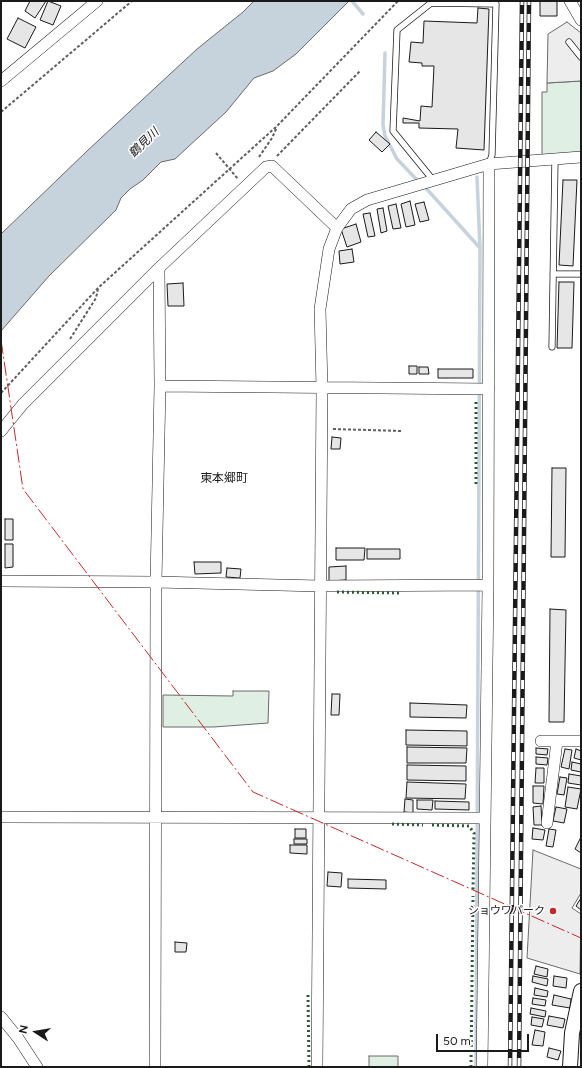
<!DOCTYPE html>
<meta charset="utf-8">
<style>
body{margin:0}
#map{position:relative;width:582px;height:1068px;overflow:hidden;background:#fff;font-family:Figtree,sans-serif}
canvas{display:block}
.frame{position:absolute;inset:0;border:2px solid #1a1a1a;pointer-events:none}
.north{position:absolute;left:16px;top:1012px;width:40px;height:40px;-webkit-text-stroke:3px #fff;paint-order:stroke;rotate:282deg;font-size:11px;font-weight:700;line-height:16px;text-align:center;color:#1a1a1a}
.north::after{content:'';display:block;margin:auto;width:14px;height:18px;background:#1a1a1a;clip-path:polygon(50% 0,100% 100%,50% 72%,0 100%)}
.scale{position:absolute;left:436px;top:1034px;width:93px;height:18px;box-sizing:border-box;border:2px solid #1a1a1a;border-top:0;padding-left:5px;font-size:12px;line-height:14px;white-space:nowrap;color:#1a1a1a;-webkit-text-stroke:3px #fff;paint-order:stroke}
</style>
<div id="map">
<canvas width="582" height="1068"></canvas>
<div class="frame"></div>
<div class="north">N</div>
<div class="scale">50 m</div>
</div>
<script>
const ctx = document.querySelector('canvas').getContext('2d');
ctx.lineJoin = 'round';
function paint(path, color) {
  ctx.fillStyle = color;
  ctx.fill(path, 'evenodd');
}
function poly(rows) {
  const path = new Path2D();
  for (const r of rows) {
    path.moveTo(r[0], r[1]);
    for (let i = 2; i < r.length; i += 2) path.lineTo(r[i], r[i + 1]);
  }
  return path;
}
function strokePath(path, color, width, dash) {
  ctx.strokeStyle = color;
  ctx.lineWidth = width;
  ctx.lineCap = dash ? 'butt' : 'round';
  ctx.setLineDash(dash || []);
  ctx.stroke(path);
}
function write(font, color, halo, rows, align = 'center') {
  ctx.font = font + ' Figtree,"Noto Sans JP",sans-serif';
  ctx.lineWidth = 3;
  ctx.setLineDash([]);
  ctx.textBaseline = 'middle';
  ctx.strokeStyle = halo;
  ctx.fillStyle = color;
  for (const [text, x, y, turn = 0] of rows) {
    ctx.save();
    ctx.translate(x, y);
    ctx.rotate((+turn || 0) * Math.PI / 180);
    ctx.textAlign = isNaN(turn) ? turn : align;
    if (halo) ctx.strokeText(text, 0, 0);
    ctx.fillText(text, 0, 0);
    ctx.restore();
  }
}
const green = poly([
 [581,81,581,152,542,156,542,92,547,92,547,83,581,81],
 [233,691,269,691,268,723,214,727,163,727,163,695,233,696,233,691],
 [369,1056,398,1056,398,1067,369,1067,369,1056]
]);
paint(green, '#e0efe3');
strokePath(green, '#6a6a6a', 1);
const parking = poly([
 [567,22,581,33,581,81,547,83,548,34,567,22],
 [533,850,581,869,581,893,572,908,581,914,580,974,527,958,533,850]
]);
paint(parking, '#ededed');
strokePath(parking, '#6a6a6a', 1);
const water = poly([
 [254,1,349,1,296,54,273,71,254,78,226,112,175,159,161,162,143,180,130,189,121,198,116,210,49,276,1,331,1,234,87,151,197,49,243,12,254,1]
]);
paint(water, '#c6d2dc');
strokePath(water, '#6a6a6a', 1);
strokePath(poly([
 [352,1,363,14],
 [385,53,383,125,385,136,397,159,419,182],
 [477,177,480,248],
 [424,186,480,248,476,1067]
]), '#c6d2dc', 3.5);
const building = poly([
 [30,1,46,1,35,18,25,11,30,1],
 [48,1,61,6,53,25,40,20,48,1],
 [540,1,557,1,557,16,540,16,540,1],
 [478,8,489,9,484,150,456,148,458,129,419,128,419,123,403,123,403,118,420,121,421,106,432,107,434,66,422,66,422,63,409,62,411,42,423,43,424,21,477,23,478,8],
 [18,18,36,27,25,48,7,39,18,18],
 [376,132,390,144,382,152,369,140,376,132],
 [563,180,577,180,573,266,559,265,563,180],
 [410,201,415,225,406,227,401,204,410,201],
 [424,202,429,220,420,222,415,204,424,202],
 [396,204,401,228,393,229,388,206,396,204],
 [383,208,387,231,381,233,377,209,383,208],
 [370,213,375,236,368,237,363,214,370,213],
 [356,224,361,242,347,247,341,229,356,224],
 [352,249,354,262,340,264,339,251,352,249],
 [559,282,574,282,572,348,557,348,559,282],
 [183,283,184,306,168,306,167,284,183,283],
 [409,366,417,366,417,374,409,374,409,366],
 [419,367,428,367,429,374,419,374,419,367],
 [438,369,473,369,473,378,438,378,438,369],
 [332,437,341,438,340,449,331,449,332,437],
 [552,468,566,468,565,557,551,557,552,468],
 [5,519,13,519,13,540,5,540,5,519],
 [5,544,13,544,13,567,5,568,5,544],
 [336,548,365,548,364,560,336,560,336,548],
 [367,549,400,549,400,559,367,559,367,549],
 [194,562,221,562,221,573,195,574,194,562],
 [346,566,346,580,329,581,329,567,346,566],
 [227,568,241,569,240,578,226,577,227,568],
 [550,609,566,610,564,722,549,722,550,609],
 [332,694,340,694,339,715,331,715,332,694],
 [410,703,467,705,466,718,410,717,410,703],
 [406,730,467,731,467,746,406,745,406,730],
 [407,747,467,748,466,763,407,763,407,747],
 [536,748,548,749,547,755,536,754,536,748],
 [565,749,572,750,569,769,561,767,565,749],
 [576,749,581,751,581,760,574,758,576,749],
 [536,757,548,758,547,765,536,764,536,757],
 [572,762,581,764,581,772,571,770,572,762],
 [407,765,466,766,466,781,407,780,407,765],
 [536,768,544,768,544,783,535,783,536,768],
 [569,774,581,776,581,785,568,783,569,774],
 [560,777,567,778,564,795,557,794,560,777],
 [407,782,466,784,465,799,406,798,407,782],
 [533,786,544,786,543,804,533,803,533,786],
 [568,787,581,789,577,809,565,807,568,787],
 [405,799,413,800,413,813,404,812,405,799],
 [417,800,433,800,432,810,417,809,417,800],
 [435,801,469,802,469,810,435,809,435,801],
 [541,806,542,825,534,825,533,807,541,806],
 [556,807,567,809,564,823,553,821,556,807],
 [533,828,545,830,543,840,532,839,533,828],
 [295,829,306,829,306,838,295,838,295,829],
 [549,829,556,830,553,847,546,846,549,829],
 [581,837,581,853,575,849,581,837],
 [294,839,307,839,307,844,294,844,294,839],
 [290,845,307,845,307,854,290,853,290,845],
 [328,872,342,873,341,887,327,886,328,872],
 [348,879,386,880,386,889,348,888,348,879],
 [581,898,581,910,576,906,581,898],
 [175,942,187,943,186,952,175,952,175,942],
 [536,966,548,969,547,977,534,974,536,966],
 [533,976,548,979,547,986,532,982,533,976],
 [554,976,567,978,566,988,553,986,554,976],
 [535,988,548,991,547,997,534,995,535,988],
 [554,995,571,999,570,1008,552,1005,554,995],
 [533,998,546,1000,545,1006,532,1004,533,998],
 [531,1008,546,1011,545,1017,530,1014,531,1008],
 [549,1016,565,1019,563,1028,547,1025,549,1016],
 [532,1017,544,1019,542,1027,531,1025,532,1017],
 [535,1030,545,1032,543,1046,532,1045,535,1030],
 [549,1048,561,1051,558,1060,547,1057,549,1048]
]);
paint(building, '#e6e6e6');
strokePath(building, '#1a1a1a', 1);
const service = poly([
 [569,42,581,57],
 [433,180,393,131,397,30,431,3,496,4,492,155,489,164],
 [553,274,581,274],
 [552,347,555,159]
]);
const minor = poly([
 [570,1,581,20],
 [1,81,97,1],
 [160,386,489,389],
 [1,431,23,404,159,268,266,167,272,166,337,228],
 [1,581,156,582,320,586,488,585],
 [541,741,581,741],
 [1,817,484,818],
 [547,823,557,741],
 [1,1017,18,1038,37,1067],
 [155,1067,156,582,160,386,159,268],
 [317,1067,322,388,320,309,329,249,337,228,351,209,367,200,489,164,581,157],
 [482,1067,488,585,489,164]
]);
const tertiary = poly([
 [570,1067,572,1033,581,991]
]);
strokePath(service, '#1a1a1a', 7);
strokePath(minor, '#1a1a1a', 12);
strokePath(tertiary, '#1a1a1a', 16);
strokePath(poly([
 [1,112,132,1],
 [216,153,238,179],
 [277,156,360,71],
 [259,157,272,138,277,127],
 [70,339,96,298,98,289],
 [1,393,98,288,277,126,398,1],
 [333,429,402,431]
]), '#5f5f5f', 2, [3, 2]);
strokePath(service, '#fff', 5.5);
strokePath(minor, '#fff', 11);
strokePath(tertiary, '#fff', 14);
const rail = poly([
 [510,1067,522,1],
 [519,1067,529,1]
]);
strokePath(rail, '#1a1a1a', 4.5);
strokePath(rail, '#fff', 3, [9]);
strokePath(poly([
 [476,484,476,401],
 [337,592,402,593],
 [392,824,423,825],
 [432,825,469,826,474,833,473,890],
 [308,995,309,1067],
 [471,1067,473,896]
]), '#2b5a34', 3, [2, 3]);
strokePath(poly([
 [1,340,23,489,253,792,581,938]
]), '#c62828', 1, [14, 3, 2, 3]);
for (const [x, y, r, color] of [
 [553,911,4,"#c62828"]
]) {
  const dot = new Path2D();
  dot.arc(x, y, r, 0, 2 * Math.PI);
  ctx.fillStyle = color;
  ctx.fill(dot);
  strokePath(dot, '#fff', 1.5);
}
write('11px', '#1a1a1a', '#fff', [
 ["ショウワパーク",545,911]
], 'right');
write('italic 12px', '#1a1a1a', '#fff', [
 ["鶴見川",144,143,-44]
]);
write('12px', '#1a1a1a', '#fff', [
 ["東本郷町",224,478]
]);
</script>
